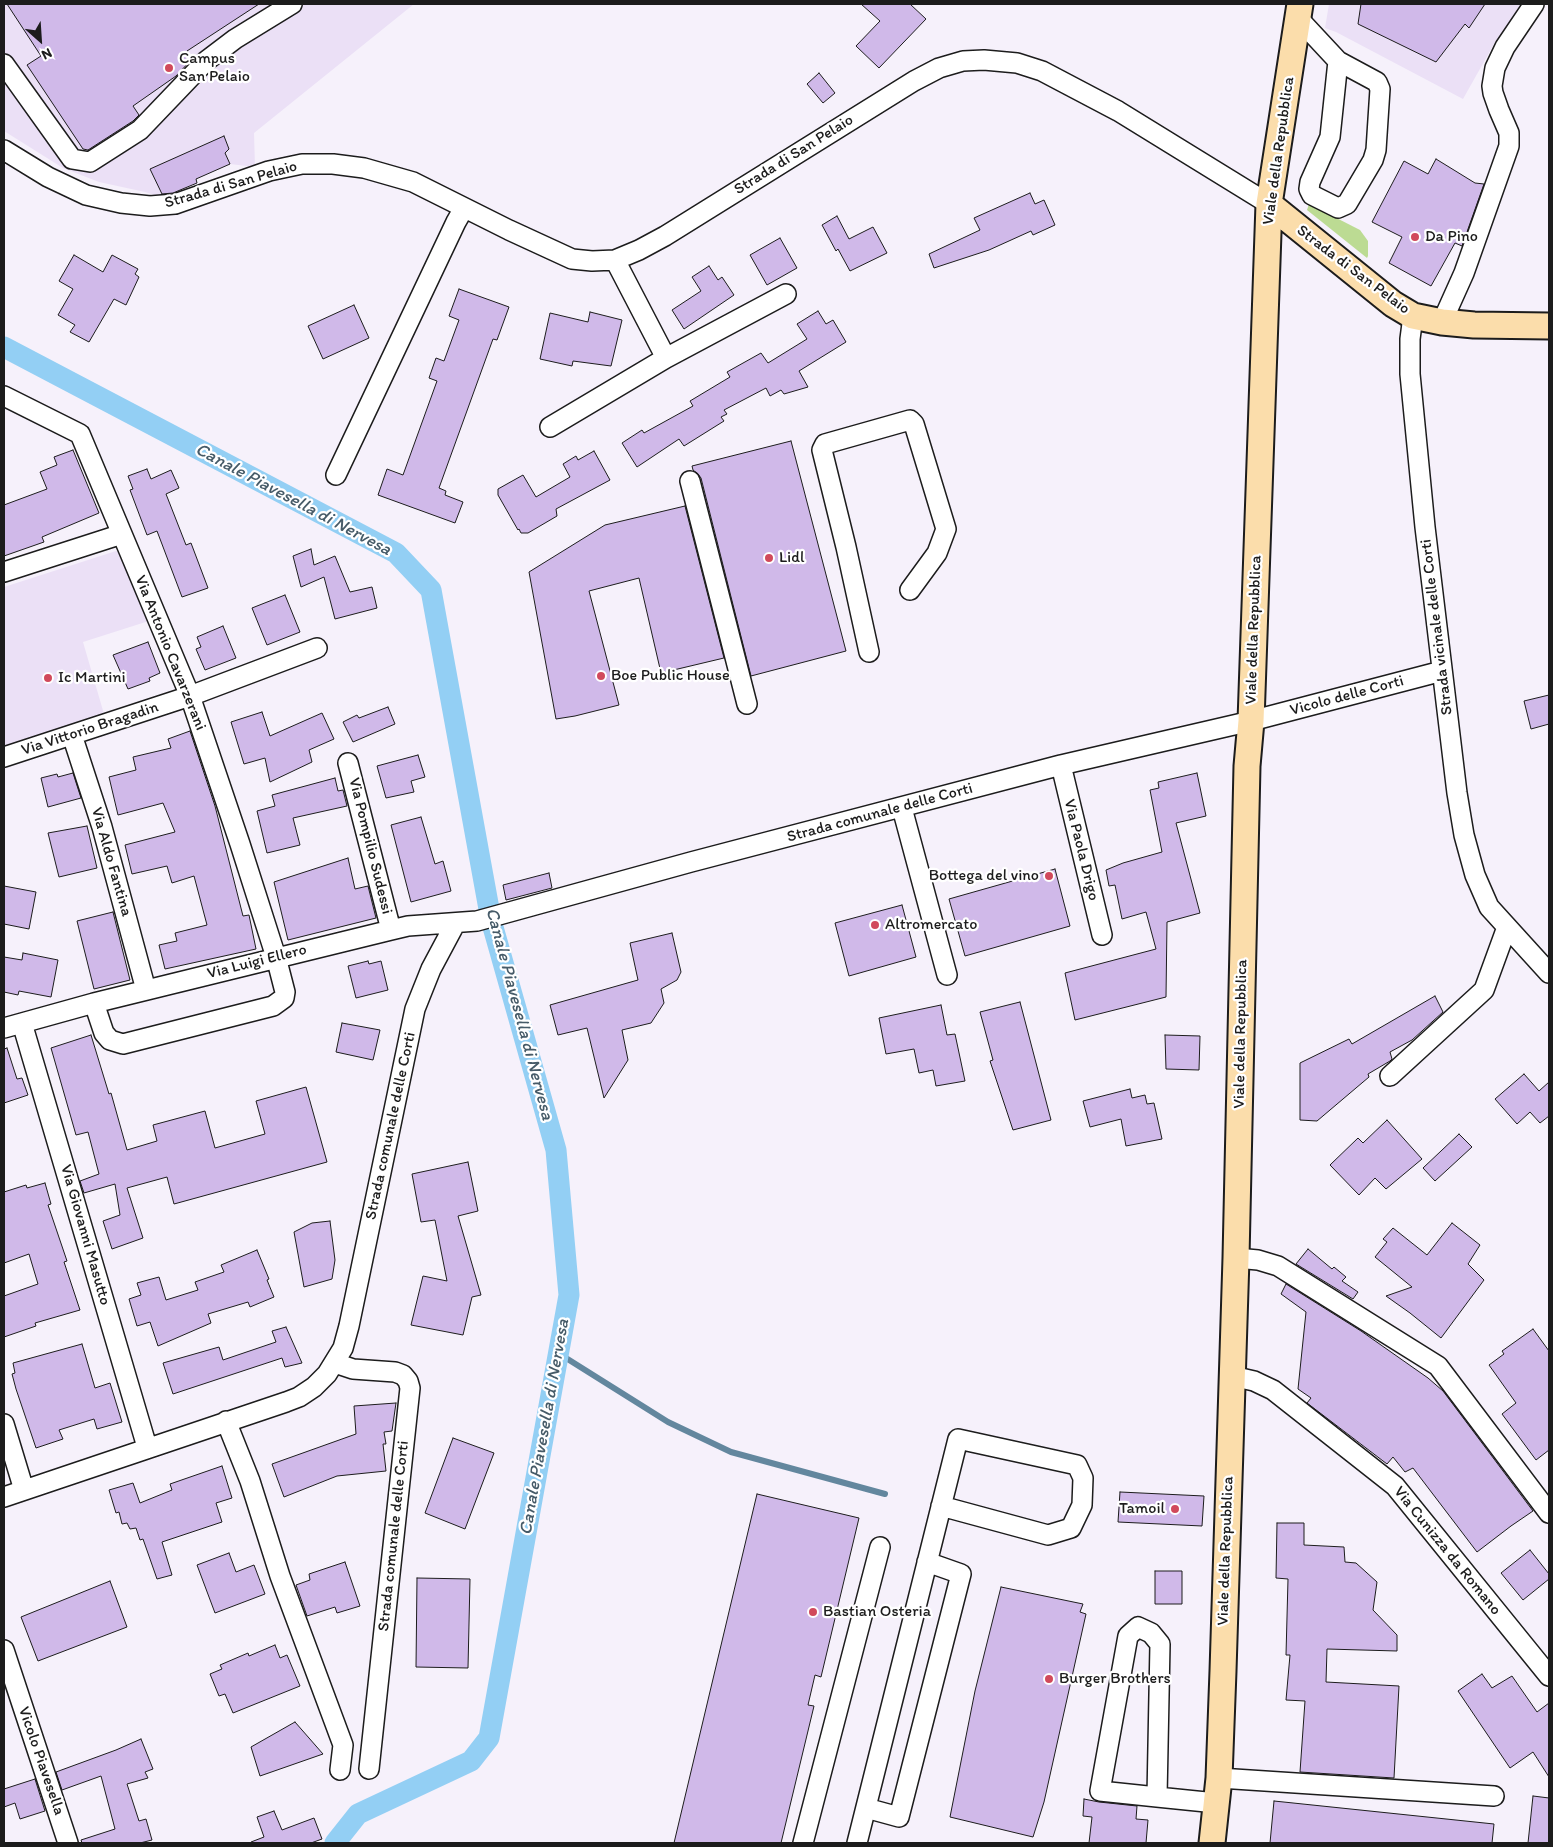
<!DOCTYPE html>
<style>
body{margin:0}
#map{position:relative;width:1553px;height:1847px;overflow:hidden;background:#f6f1fb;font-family:Itim,sans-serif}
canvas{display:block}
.frame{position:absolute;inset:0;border:5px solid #1c1c1c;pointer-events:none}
.north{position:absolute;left:15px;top:15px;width:50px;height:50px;-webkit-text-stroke:4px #fff;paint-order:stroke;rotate:154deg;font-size:14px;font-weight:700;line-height:20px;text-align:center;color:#1c1c1c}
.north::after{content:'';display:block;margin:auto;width:18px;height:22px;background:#1c1c1c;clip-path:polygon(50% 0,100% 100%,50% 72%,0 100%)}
</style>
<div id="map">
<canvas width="1553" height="1847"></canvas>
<div class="frame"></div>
<div class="north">N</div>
</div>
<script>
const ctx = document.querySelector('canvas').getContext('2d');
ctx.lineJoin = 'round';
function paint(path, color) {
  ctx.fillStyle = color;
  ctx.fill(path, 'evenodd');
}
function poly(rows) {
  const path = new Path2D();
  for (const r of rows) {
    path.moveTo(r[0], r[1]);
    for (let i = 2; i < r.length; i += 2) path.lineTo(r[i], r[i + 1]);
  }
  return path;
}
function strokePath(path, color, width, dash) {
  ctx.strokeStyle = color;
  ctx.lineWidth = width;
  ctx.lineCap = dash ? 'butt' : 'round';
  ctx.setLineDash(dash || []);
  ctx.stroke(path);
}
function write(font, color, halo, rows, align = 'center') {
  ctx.font = font + ' Itim,sans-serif';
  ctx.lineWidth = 4.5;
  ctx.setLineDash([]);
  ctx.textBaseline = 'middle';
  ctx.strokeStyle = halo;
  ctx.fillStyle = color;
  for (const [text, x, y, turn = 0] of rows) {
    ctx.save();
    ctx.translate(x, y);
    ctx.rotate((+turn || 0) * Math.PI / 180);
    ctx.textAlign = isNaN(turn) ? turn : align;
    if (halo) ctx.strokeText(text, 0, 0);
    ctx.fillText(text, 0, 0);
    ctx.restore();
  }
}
paint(poly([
 [4,4,414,4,254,133,255,167,230,164,196,179,197,183,164,198,145,192,99,182,63,168,4,131],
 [1329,4,1525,4,1494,44,1463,99,1336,32,1325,28],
 [116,551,124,555,155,619,83,642,104,714,4,746,4,587]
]), '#ebe0f6');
paint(poly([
 [1309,204,1360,230,1368,241,1368,256,1367,258,1307,210]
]), '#bcdb93');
strokePath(poly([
 [558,1353,668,1422,731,1452,885,1494]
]), '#63879e', 6);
strokePath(poly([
 [4,347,396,553,431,590,491,920,556,1150,569,1295,489,1738,471,1761,358,1814,335,1843]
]), '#93cff4', 21);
const building = poly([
 [7,4,259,4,187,51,192,59,176,76,133,106,139,115,133,121,88,150,83,149,27,65,41,56,7,4],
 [861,4,910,4,926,19,879,68,856,46,880,21,861,4],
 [1361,4,1485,4,1469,28,1465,24,1436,62,1358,24,1361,4],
 [819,73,835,93,823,103,807,84,819,73],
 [224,136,229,149,225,153,230,164,196,179,197,183,173,193,162,194,150,169,224,136],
 [1436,159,1475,183,1484,184,1462,246,1455,243,1431,286,1389,263,1402,237,1372,222,1404,161,1428,174,1436,159],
 [1030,193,1035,204,1044,200,1055,225,1033,235,1031,231,989,250,934,268,929,254,980,230,974,218,1030,193],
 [837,216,849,239,873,227,887,253,850,271,838,249,836,251,822,225,837,216],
 [780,238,797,268,767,285,750,255,780,238],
 [74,255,103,272,112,255,138,269,135,274,139,277,126,305,114,299,89,342,70,332,75,325,58,315,73,289,59,281,74,255],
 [709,266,718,280,722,277,734,295,684,329,672,310,701,291,692,277,709,266],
 [459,289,509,307,497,340,493,339,439,488,446,491,445,495,463,502,455,523,378,495,387,469,403,475,437,381,429,378,436,358,444,361,459,320,449,316,459,289],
 [354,305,369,338,323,359,308,326,354,305],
 [818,311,826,324,833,320,846,342,799,371,808,387,784,394,781,390,770,396,766,388,724,410,727,414,721,417,724,421,684,446,679,439,637,467,622,443,642,430,644,433,693,406,690,401,730,377,727,372,761,353,768,363,807,339,797,324,818,311],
 [590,312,622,320,611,366,573,361,572,366,540,359,550,313,588,322,590,312],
 [791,441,846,651,751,676,701,478,698,474,693,470,692,466,791,441],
 [73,450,99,513,42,537,44,542,4,556,4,505,47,489,40,472,57,465,54,457,73,450],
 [594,451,610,480,556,509,557,516,528,533,521,533,519,529,518,530,498,495,498,489,523,475,536,497,570,477,563,464,576,456,578,460,594,451],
 [147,469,151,479,171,470,179,488,166,494,186,545,191,543,208,588,182,597,157,531,147,535,130,490,133,489,128,476,147,469],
 [685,506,724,658,661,673,639,578,589,591,619,705,575,716,556,719,529,572,605,525,685,506],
 [311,549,314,565,335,556,350,592,372,587,377,608,335,619,324,577,301,587,293,556,311,549],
 [285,595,300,632,267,645,252,608,285,595],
 [223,626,236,658,205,670,196,649,201,647,197,637,223,626],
 [148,642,160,673,149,678,150,681,128,689,113,655,148,642],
 [1549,695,1549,724,1531,729,1524,701,1549,695],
 [388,707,395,724,353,742,343,722,357,715,359,718,388,707],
 [262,712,270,736,322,713,334,739,309,750,312,762,270,782,265,758,244,764,231,722,262,712],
 [190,731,215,806,243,916,249,915,256,949,165,969,159,945,177,941,175,933,207,925,194,876,172,883,167,866,132,874,125,845,175,832,163,803,118,815,109,777,136,770,133,757,171,748,168,739,190,731],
 [418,755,425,777,411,781,414,792,386,798,377,766,418,755],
 [73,773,81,798,48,807,41,778,57,774,58,777,73,773],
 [1197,773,1206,816,1176,823,1200,913,1167,922,1166,997,1075,1020,1065,973,1156,949,1146,912,1122,919,1115,885,1109,886,1106,870,1123,863,1162,852,1150,790,1159,788,1158,782,1197,773],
 [335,778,338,791,343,790,347,806,293,818,300,845,267,853,257,811,275,806,272,795,335,778],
 [421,817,435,864,443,861,451,891,411,902,391,825,421,817],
 [87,826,97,868,59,877,48,833,87,826],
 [348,858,355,889,368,886,376,918,288,940,274,882,348,858],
 [1055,869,1070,926,965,956,949,899,1055,869],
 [549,873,552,888,506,900,503,885,549,873],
 [4,886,36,892,29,929,4,924,4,886],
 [902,905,916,957,849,976,835,923,902,905],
 [113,912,130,980,94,989,77,921,113,912],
 [672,933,681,972,677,980,661,989,664,1003,651,1023,622,1030,628,1060,604,1098,587,1028,558,1035,550,1005,638,980,630,943,672,933],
 [23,953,58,960,51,997,19,991,18,995,4,992,4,957,22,960,23,953],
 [368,961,369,964,381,961,388,990,356,998,348,966,368,961],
 [1435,996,1443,1012,1412,1040,1390,1052,1392,1059,1390,1061,1368,1074,1369,1077,1317,1121,1300,1120,1300,1063,1349,1039,1352,1044,1435,996],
 [1020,1002,1051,1120,1013,1130,990,1061,993,1060,980,1012,1020,1002],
 [941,1005,947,1035,955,1034,965,1081,936,1086,933,1070,919,1073,914,1049,886,1054,879,1018,941,1005],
 [342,1023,380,1030,373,1060,336,1052,342,1023],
 [91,1035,109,1094,111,1093,127,1150,157,1141,153,1125,205,1111,215,1148,265,1134,256,1101,306,1087,327,1162,174,1204,167,1177,127,1188,143,1238,112,1249,103,1221,120,1215,115,1184,84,1193,80,1181,99,1174,88,1132,76,1135,51,1048,91,1035],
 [1165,1035,1200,1036,1199,1070,1166,1069,1165,1035],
 [7,1048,17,1079,22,1078,28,1095,4,1103,4,1049,7,1048],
 [1524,1074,1539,1091,1549,1082,1549,1116,1540,1123,1530,1112,1517,1124,1495,1099,1524,1074],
 [1130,1089,1132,1098,1145,1095,1147,1104,1154,1103,1162,1139,1126,1146,1121,1119,1090,1127,1083,1101,1130,1089],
 [1387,1120,1422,1159,1386,1189,1375,1178,1359,1195,1330,1165,1358,1138,1363,1143,1387,1120],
 [1459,1134,1472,1147,1435,1181,1423,1168,1459,1134],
 [468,1162,478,1211,458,1216,481,1295,472,1297,463,1335,411,1325,423,1276,447,1281,435,1220,421,1222,412,1174,468,1162],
 [45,1183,51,1204,48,1205,67,1261,64,1262,80,1310,35,1323,36,1326,4,1337,4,1296,38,1284,29,1254,4,1263,4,1192,26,1185,27,1188,45,1183],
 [330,1221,335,1260,332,1279,304,1287,294,1232,312,1223,330,1221],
 [1452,1223,1480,1245,1468,1264,1484,1280,1441,1338,1410,1313,1386,1296,1412,1287,1375,1257,1387,1242,1383,1239,1393,1228,1427,1255,1452,1223],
 [1308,1249,1332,1269,1334,1267,1346,1277,1342,1281,1358,1292,1353,1299,1296,1264,1308,1249],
 [257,1250,269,1279,267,1280,274,1297,250,1307,248,1302,208,1314,211,1323,158,1346,150,1322,137,1326,129,1299,141,1295,137,1283,159,1277,166,1300,198,1290,195,1282,224,1272,221,1265,257,1250],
 [1286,1284,1361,1331,1428,1378,1443,1391,1533,1511,1511,1526,1477,1552,1413,1468,1405,1472,1393,1457,1387,1464,1307,1403,1311,1398,1298,1389,1306,1312,1281,1294,1286,1284],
 [286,1327,302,1363,285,1367,282,1358,173,1394,163,1363,219,1347,223,1360,276,1342,272,1331,286,1327],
 [1533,1329,1549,1351,1549,1450,1536,1460,1502,1414,1516,1403,1489,1365,1504,1354,1502,1351,1533,1329],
 [82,1344,95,1388,110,1383,122,1422,97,1429,94,1419,59,1430,63,1439,36,1448,16,1389,12,1374,15,1373,13,1363,82,1344],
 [396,1403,392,1431,384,1432,386,1444,383,1444,386,1471,337,1476,284,1497,272,1464,356,1434,354,1406,396,1403],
 [453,1438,494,1453,465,1529,425,1513,453,1438],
 [222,1466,232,1498,216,1503,222,1522,162,1542,172,1575,157,1579,143,1539,140,1540,136,1528,130,1529,127,1523,122,1524,119,1512,116,1513,109,1490,133,1483,140,1503,172,1490,170,1484,222,1466],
 [1120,1492,1204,1496,1202,1526,1118,1522,1120,1492],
 [757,1494,859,1518,821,1677,815,1675,808,1705,814,1706,781,1843,674,1843,757,1494],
 [1277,1523,1304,1523,1304,1545,1344,1547,1345,1562,1356,1563,1377,1582,1373,1610,1397,1635,1397,1651,1327,1649,1326,1682,1399,1686,1394,1778,1300,1772,1305,1701,1286,1700,1290,1655,1286,1655,1288,1579,1276,1578,1277,1523],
 [1530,1550,1549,1574,1549,1579,1523,1600,1501,1573,1530,1550],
 [229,1553,236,1572,254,1565,265,1594,215,1613,197,1565,229,1553],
 [345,1562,360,1606,337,1613,335,1607,307,1616,296,1585,310,1580,309,1574,345,1562],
 [1155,1571,1182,1571,1182,1604,1155,1604,1155,1571],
 [417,1578,470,1579,468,1668,416,1667,417,1578],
 [110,1581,127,1627,38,1661,21,1617,110,1581],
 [1001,1587,1083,1604,1080,1612,1086,1614,1044,1802,1033,1837,950,1817,975,1691,1001,1587],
 [275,1645,280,1658,287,1655,300,1686,233,1713,225,1694,219,1696,210,1674,222,1669,220,1665,248,1653,249,1656,275,1645],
 [1482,1674,1492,1688,1512,1676,1537,1712,1549,1703,1549,1777,1533,1752,1510,1768,1458,1691,1482,1674],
 [295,1722,323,1754,260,1776,251,1747,295,1722],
 [141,1739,153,1769,145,1772,148,1778,127,1784,139,1821,146,1819,152,1840,140,1843,82,1843,81,1840,115,1829,101,1776,62,1790,56,1772,116,1750,141,1739],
 [35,1779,45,1811,20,1819,15,1803,4,1807,4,1789,35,1779],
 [1533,1796,1549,1798,1549,1843,1528,1843,1533,1796],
 [1084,1799,1099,1802,1137,1806,1136,1819,1148,1820,1146,1843,1089,1843,1092,1817,1083,1816,1084,1799],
 [1274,1801,1494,1824,1492,1843,1270,1843,1274,1801],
 [274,1811,282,1830,314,1818,322,1839,311,1843,251,1843,251,1842,264,1837,257,1817,274,1811]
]);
paint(building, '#d0b9e9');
strokePath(building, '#1c1c1c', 1);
const minor = poly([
 [1297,17,1338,61,1377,82,1380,89,1376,150,1373,160,1347,204,1338,208,1312,195,1309,189,1310,182,1330,137,1338,61],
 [4,64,72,159,90,162,140,130,206,61,235,39,292,4],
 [4,150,48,177,86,195,121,203,150,206,175,204,269,171,302,164,333,164,364,168,413,182,509,230,572,259,592,261,615,260,639,250,665,236,914,81,939,68,963,61,984,60,1017,63,1042,71,1118,111,1269,204],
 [615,260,666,358],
 [1413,316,1410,339,1410,374,1425,527,1457,793,1464,835,1475,875,1489,907,1549,973],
 [1442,322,1464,273,1509,146,1509,133,1499,110,1493,93,1492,86,1495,68,1505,47,1534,4],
 [4,396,80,434,190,696,240,844,276,957,285,992,284,998,273,1006,123,1044,110,1040,104,1033,94,1003],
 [550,427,666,358,786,294],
 [336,475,456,222,464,208],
 [690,481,747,704],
 [4,572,122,534],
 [869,652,846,547,822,450,825,444,910,420,914,424,946,529,937,553,910,590],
 [72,735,102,827,146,990],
 [4,757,190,696,317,648],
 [348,763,391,930],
 [1061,765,1102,935],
 [902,808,947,975],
 [22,1023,147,1447],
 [4,1028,94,1003,391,930,408,926,477,921,691,862,1061,765,1251,721,1442,671],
 [1390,1076,1484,990,1507,927],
 [1236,1258,1258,1260,1278,1266,1438,1366,1549,1513],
 [335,1363,353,1369,395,1372,403,1375,408,1381,410,1388,369,1769],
 [1232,1376,1254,1381,1273,1390,1395,1486,1549,1676],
 [226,1421,250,1481,280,1576,343,1745,340,1770],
 [4,1424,24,1490],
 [4,1497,286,1402,299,1397,314,1387,327,1374,343,1348,349,1326,415,1009,431,969,455,924],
 [4,1650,68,1843],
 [1219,1778,1494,1796],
 [1157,1797,1160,1644,1151,1633,1138,1627,1128,1636,1100,1791,1157,1797,1216,1803],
 [866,1808,899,1817,961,1574,927,1562],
 [803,1843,880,1547],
 [857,1843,958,1439,1077,1465,1083,1478,1082,1505,1071,1528,1048,1535,941,1506]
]);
const major = poly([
 [1269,204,1393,304,1413,316,1442,322,1474,325,1549,326],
 [1212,1843,1219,1778,1223,1671,1236,1258,1247,766,1251,721,1269,204,1300,4]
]);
strokePath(minor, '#1c1c1c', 22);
strokePath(major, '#1c1c1c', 29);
strokePath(minor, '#fff', 19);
strokePath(major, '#fbddab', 25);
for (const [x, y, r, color] of [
 [169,68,5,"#d1495b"],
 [1415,237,5,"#d1495b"],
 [769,558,5,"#d1495b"],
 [601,676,5,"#d1495b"],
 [48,678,5,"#d1495b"],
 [1049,876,5,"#d1495b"],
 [875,925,5,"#d1495b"],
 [1175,1509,5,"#d1495b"],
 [813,1612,5,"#d1495b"],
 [1049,1679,5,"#d1495b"]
]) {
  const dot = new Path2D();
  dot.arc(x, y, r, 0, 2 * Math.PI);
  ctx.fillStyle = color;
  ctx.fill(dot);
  strokePath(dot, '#fff', 2);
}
write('16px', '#1c1c1c', '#fff', [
 ["Campus",179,59],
 ["San Pelaio",179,77],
 ["Da Pino",1425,237],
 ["Lidl",779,558],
 ["Boe Public House",611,676],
 ["Ic Martini",58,678],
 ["Bottega del vino",1039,876,"right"],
 ["Altromercato",885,925],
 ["Tamoil",1165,1509,"right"],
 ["Bastian Osteria",823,1612],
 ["Burger Brothers",1059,1679]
], 'left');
write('16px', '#1c1c1c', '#fff', [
 ["Viale della Repubblica",1279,151,-82],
 ["Strada di San Pelaio",794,155,-32],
 ["Strada di San Pelaio",231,185,-16],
 ["Strada di San Pelaio",1353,270,37],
 ["Strada vicinale delle Corti",1437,627,-97],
 ["Viale della Repubblica",1254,630,-88],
 ["Via Antonio Cavarzerani",170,653,68],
 ["Vicolo delle Corti",1347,696,-15],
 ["Via Vittorio Bragadin",90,729,-18],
 ["Strada comunale delle Corti",880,813,-15],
 ["Via Pompilio Sudessi",370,846,76],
 ["Via Paola Drigo",1081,850,76],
 ["Via Aldo Fantina",111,862,74],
 ["Via Luigi Ellero",257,962,-14],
 ["Viale della Repubblica",1241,1034,-89],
 ["Strada comunale delle Corti",391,1126,-78],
 ["Via Giovanni Masutto",85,1235,74],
 ["Strada comunale delle Corti",394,1536,-84],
 ["Viale della Repubblica",1226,1551,-88],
 ["Via Cunizza da Romano",1447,1551,51],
 ["Vicolo Piavesella",41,1761,71]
]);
write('italic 18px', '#465b68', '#fff', [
 ["Canale Piavesella di Nervesa",293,500,28],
 ["Canale Piavesella di Nervesa",519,1014,75],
 ["Canale Piavesella di Nervesa",545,1427,-80]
]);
</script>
